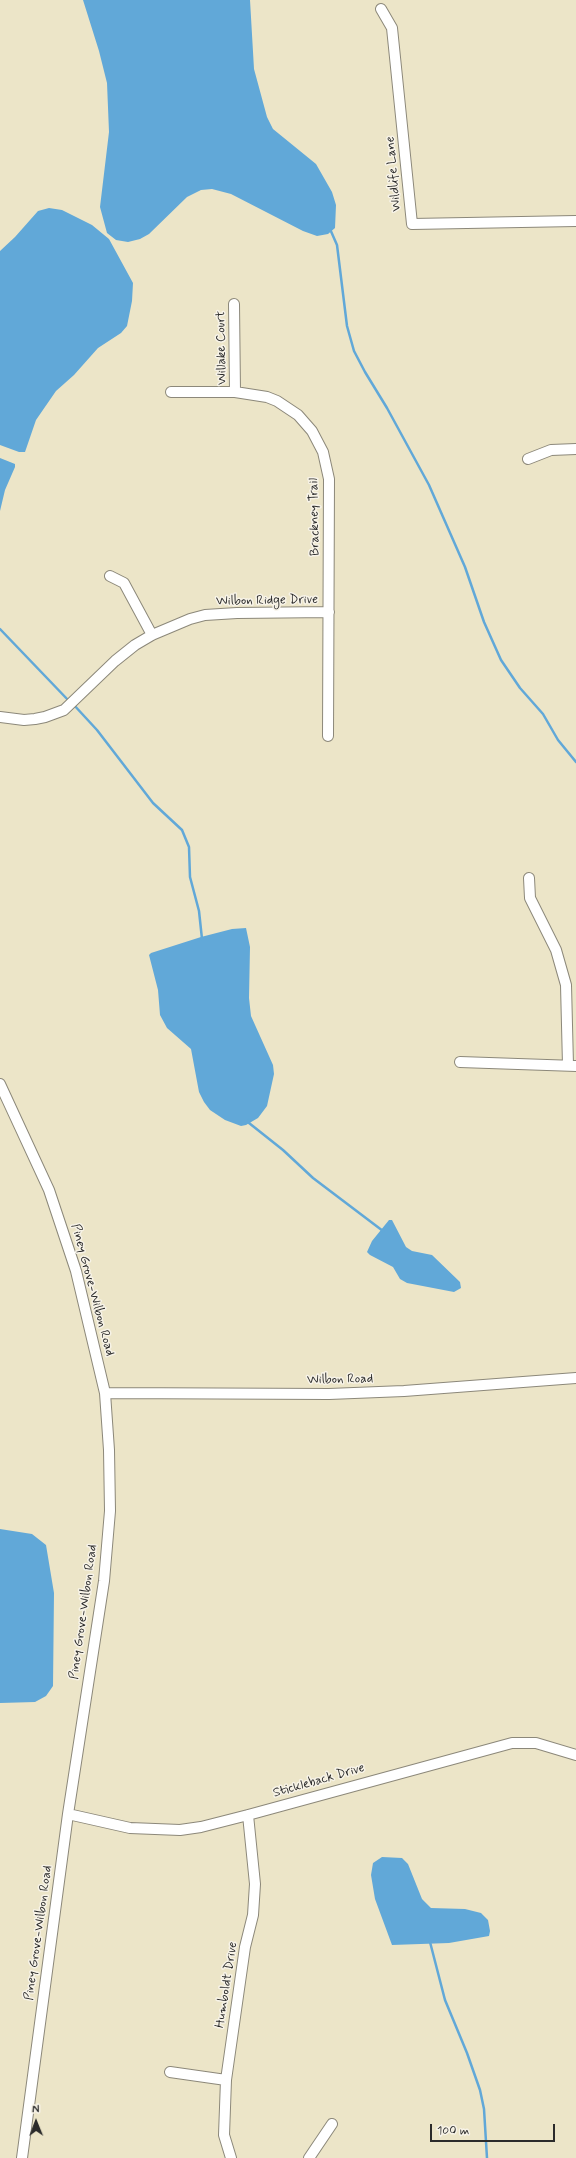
<!DOCTYPE html>
<style>
body{margin:0}
#map{position:relative;width:576px;height:2158px;overflow:hidden;background:#ece5c8;font-family:Mynerve,sans-serif}
canvas{display:block}
.north{position:absolute;left:16px;top:2102px;width:40px;height:40px;-webkit-text-stroke:3px #f7f3e8;paint-order:stroke;rotate:359deg;font-size:11px;font-weight:700;line-height:16px;text-align:center;color:#2b2b2b}
.north::after{content:'';display:block;margin:auto;width:14px;height:18px;background:#2b2b2b;clip-path:polygon(50% 0,100% 100%,50% 72%,0 100%)}
.scale{position:absolute;left:430px;top:2124px;width:125px;height:18px;box-sizing:border-box;border:2px solid #2b2b2b;border-top:0;padding-left:5px;font-size:12px;line-height:14px;white-space:nowrap;color:#2b2b2b;-webkit-text-stroke:3px #f7f3e8;paint-order:stroke}
</style>
<div id="map">
<canvas width="576" height="2158"></canvas>
<div class="north">N</div>
<div class="scale">100 m</div>
</div>
<script>
const ctx = document.querySelector('canvas').getContext('2d');
ctx.lineJoin = 'round';
function paint(path, color) {
  ctx.fillStyle = color;
  ctx.fill(path, 'evenodd');
}
function poly(rows) {
  const path = new Path2D();
  for (const r of rows) {
    path.moveTo(r[0], r[1]);
    for (let i = 2; i < r.length; i += 2) path.lineTo(r[i], r[i + 1]);
  }
  return path;
}
function strokePath(path, color, width, dash) {
  ctx.strokeStyle = color;
  ctx.lineWidth = width;
  ctx.lineCap = dash ? 'butt' : 'round';
  ctx.setLineDash(dash || []);
  ctx.stroke(path);
}
function write(font, color, halo, rows, align = 'center') {
  ctx.font = font + ' Mynerve,sans-serif';
  ctx.lineWidth = 3;
  ctx.setLineDash([]);
  ctx.textBaseline = 'middle';
  ctx.strokeStyle = halo;
  ctx.fillStyle = color;
  for (const [text, x, y, turn = 0] of rows) {
    ctx.save();
    ctx.translate(x, y);
    ctx.rotate((+turn || 0) * Math.PI / 180);
    ctx.textAlign = isNaN(turn) ? turn : align;
    if (halo) ctx.strokeText(text, 0, 0);
    ctx.fillText(text, 0, 0);
    ctx.restore();
  }
}
paint(poly([
 [83,0,250,0,254,69,267,117,273,129,316,164,332,192,336,205,335,228,328,234,317,236,303,231,231,194,212,189,201,190,187,197,149,234,140,239,128,242,116,240,107,233,100,207,109,132,107,83,99,51],
 [49,208,62,210,92,225,109,239,133,283,132,301,127,326,121,333,98,348,74,375,56,391,36,420,25,452,19,452,0,445,0,251,15,237,38,211],
 [0,458,15,464,15,467,5,490,0,511],
 [246,928,250,947,249,998,251,1016,273,1065,274,1074,267,1106,258,1118,246,1125,241,1126,225,1120,210,1110,204,1102,199,1092,191,1049,167,1028,160,1015,158,990,149,955,151,953,201,937,232,929],
 [389,1220,392,1220,406,1247,412,1251,432,1255,460,1282,461,1288,454,1292,407,1283,400,1279,393,1267,370,1255,367,1252,372,1241],
 [0,1529,32,1534,46,1545,54,1593,53,1686,46,1696,35,1702,0,1703],
 [382,1857,402,1858,408,1864,422,1899,431,1908,465,1909,481,1913,488,1920,490,1931,489,1936,449,1943,392,1945,375,1899,371,1875,373,1863]
]), '#61a8d8');
strokePath(poly([
 [330,229,337,245,347,326,354,351,365,372,387,408,429,485,465,567,484,622,501,660,520,688,543,714,558,740,576,762],
 [0,629,69,701],
 [73,704,97,730,153,803,182,830,189,847,190,877,199,911,202,939],
 [249,1120,249,1123,283,1150,313,1178,383,1231],
 [430,1942,445,2000,467,2053,480,2090,484,2109,487,2158]
]), '#61a8d8', 2.5);
const minor = poly([
 [381,9,392,28,412,224,576,221],
 [234,304,235,392],
 [171,392,235,392,267,397,277,401,298,415,312,431,323,452,329,479,328,736],
 [528,459,551,450,576,449],
 [110,576,124,583,152,635],
 [0,717,24,720,35,719,45,717,64,710,115,661,135,645,152,635,190,619,205,615,237,613,329,612],
 [529,878,530,898,556,950,566,985,568,1065],
 [460,1062,576,1066],
 [0,1084,49,1190,76,1271,105,1393,109,1450,110,1511,104,1581,68,1814,22,2158],
 [105,1393,329,1394,404,1391,576,1378],
 [68,1814,130,1828,180,1830,201,1827,248,1815,512,1743,536,1743,576,1755],
 [170,2072,226,2080],
 [231,2158,224,2135,226,2080,245,1947,253,1915,255,1884,248,1815],
 [309,2158,332,2124]
]);
strokePath(minor, '#8c887a', 12);
strokePath(minor, '#fff', 10);
write('13px', '#2b2b2b', '#f7f3e8', [
 ["Wildlife Lane",394,174,-95],
 ["Willake Court",222,348,-91],
 ["Brackney Trail",315,517,-91],
 ["Wilbon Ridge Drive",267,601,-1],
 ["Piney Grove-Wilbon Road",92,1290,75],
 ["Wilbon Road",340,1380,-1],
 ["Piney Grove-Wilbon Road",84,1612,-82],
 ["Stickleback Drive",319,1781,-16],
 ["Piney Grove-Wilbon Road",39,1933,-82],
 ["Humboldt Drive",227,1985,-81]
]);
</script>
